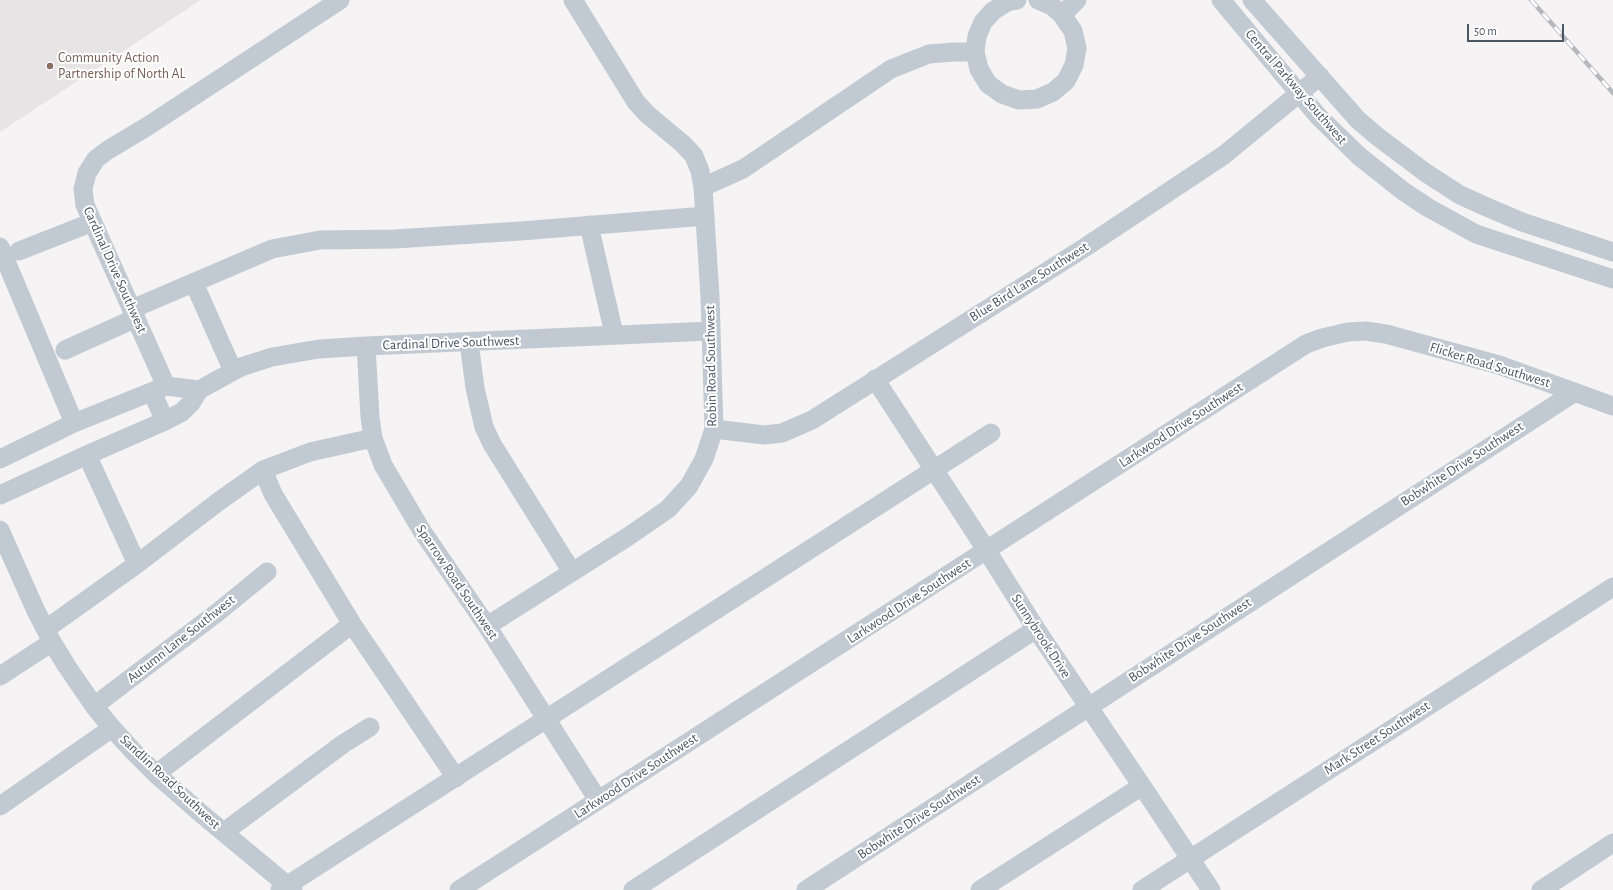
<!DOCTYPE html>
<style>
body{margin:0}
#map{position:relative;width:1613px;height:890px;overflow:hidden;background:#f5f3f3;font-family:"Alegreya Sans",sans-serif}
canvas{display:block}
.scale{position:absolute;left:1467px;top:24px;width:97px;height:18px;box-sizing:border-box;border:2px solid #4a5661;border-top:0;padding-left:5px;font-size:12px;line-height:14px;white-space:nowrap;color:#4a5661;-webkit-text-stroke:3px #fff;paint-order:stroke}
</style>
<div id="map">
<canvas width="1613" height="890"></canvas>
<div class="scale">50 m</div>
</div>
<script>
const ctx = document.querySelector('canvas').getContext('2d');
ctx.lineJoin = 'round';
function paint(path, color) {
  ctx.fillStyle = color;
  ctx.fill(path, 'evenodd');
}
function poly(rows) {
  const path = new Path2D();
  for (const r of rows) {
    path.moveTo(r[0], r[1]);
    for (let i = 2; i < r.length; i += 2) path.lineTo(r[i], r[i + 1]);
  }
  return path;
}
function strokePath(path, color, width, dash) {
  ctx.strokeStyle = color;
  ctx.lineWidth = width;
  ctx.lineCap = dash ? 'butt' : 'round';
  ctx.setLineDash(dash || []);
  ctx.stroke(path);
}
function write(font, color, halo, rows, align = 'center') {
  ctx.font = font + ' "Alegreya Sans",sans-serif';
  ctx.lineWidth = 4;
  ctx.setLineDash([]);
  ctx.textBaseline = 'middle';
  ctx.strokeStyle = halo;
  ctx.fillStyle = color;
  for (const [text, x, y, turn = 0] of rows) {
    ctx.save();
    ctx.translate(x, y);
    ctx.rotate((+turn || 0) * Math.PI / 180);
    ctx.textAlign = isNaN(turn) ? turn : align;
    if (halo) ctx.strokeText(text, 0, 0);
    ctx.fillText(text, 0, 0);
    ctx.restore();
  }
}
paint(poly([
 [0,0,201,0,0,132]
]), '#e6e4e5');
strokePath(poly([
 [1017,0,1007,2,993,11,983,22,977,36,975,52,979,69,988,84,1002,94,1019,100,1037,99,1053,92,1066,81,1074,65,1077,48,1073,31,1062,15,1052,6,1038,0],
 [1221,0,1318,116,1359,156,1403,191,1427,207,1476,234,1613,279],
 [1252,0,1358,120,1378,137,1426,173,1460,195,1489,208,1522,222,1613,252],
 [1062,15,1077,0],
 [703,187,743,169,891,69,929,54,954,52,975,52],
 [589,225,614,334],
 [0,247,74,423],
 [19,251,93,222],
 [194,283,233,371],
 [132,309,272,249,320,240,395,239,521,231,705,216],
 [469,342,475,388,484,427,492,444,572,572],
 [366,346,370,417,373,438,383,465,422,531,487,626,598,800],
 [65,350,136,318],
 [875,379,987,551,1036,629,1142,786,1211,890],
 [166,386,85,205,83,189,87,173,96,159,108,150,148,126,340,0],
 [152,392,165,421],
 [714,429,764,435,782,433,812,420,1084,248,1224,155,1320,76],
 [87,455,137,564],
 [0,459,74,423,166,386,199,390],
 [263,470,273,494,352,624,456,778],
 [0,495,87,455,165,421,182,412,191,403,199,390,241,367,272,357,319,349,366,346,711,331],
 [0,530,36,611,52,642,66,665,94,706,112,728,134,752,156,774,204,816,293,890],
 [487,626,629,536,668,509,689,486,704,459,714,429,710,296,703,187,700,171,694,156,683,144,647,114,636,102,573,0],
 [46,629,137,564,218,502,263,470,310,452,373,438],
 [0,676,52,642],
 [94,706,218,612,267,572],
 [156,774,352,624],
 [0,806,112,728],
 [224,832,343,744,370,727],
 [280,890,991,433],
 [459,890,1306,344,1322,338,1348,332,1365,331,1386,334,1499,365,1613,406],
 [633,890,1036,629],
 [806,890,1575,392],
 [980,890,1142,786],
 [1142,890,1613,587],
 [1541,890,1613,843]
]), '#c1cad2', 19);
const rail = poly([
 [1531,0,1613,93]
]);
strokePath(rail, '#b5b8bd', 4.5);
strokePath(rail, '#fff', 3, [9]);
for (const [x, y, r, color] of [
 [50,66,4,"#8d6e63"]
]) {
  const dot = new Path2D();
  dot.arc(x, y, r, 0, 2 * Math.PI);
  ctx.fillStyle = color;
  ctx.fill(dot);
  strokePath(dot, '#fff', 1.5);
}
write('14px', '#785e54', '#fff', [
 ["Community Action",58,58],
 ["Partnership of North AL",58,74]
], 'left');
write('14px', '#4a5661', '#fff', [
 ["Central Parkway Southwest",1296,87,49],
 ["Cardinal Drive Southwest",115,270,66],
 ["Blue Bird Lane Southwest",1029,282,-32],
 ["Cardinal Drive Southwest",451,343,-2],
 ["Flicker Road Southwest",1490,365,17],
 ["Robin Road Southwest",711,366,-91],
 ["Larkwood Drive Southwest",1181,425,-33],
 ["Bobwhite Drive Southwest",1462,464,-33],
 ["Sparrow Road Southwest",457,582,56],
 ["Larkwood Drive Southwest",909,601,-33],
 ["Sunnybrook Drive",1041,636,57],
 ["Autumn Lane Southwest",181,639,-38],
 ["Bobwhite Drive Southwest",1190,640,-33],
 ["Mark Street Southwest",1377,738,-33],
 ["Larkwood Drive Southwest",636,776,-33],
 ["Sandlin Road Southwest",170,782,43],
 ["Bobwhite Drive Southwest",919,817,-33]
]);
</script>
